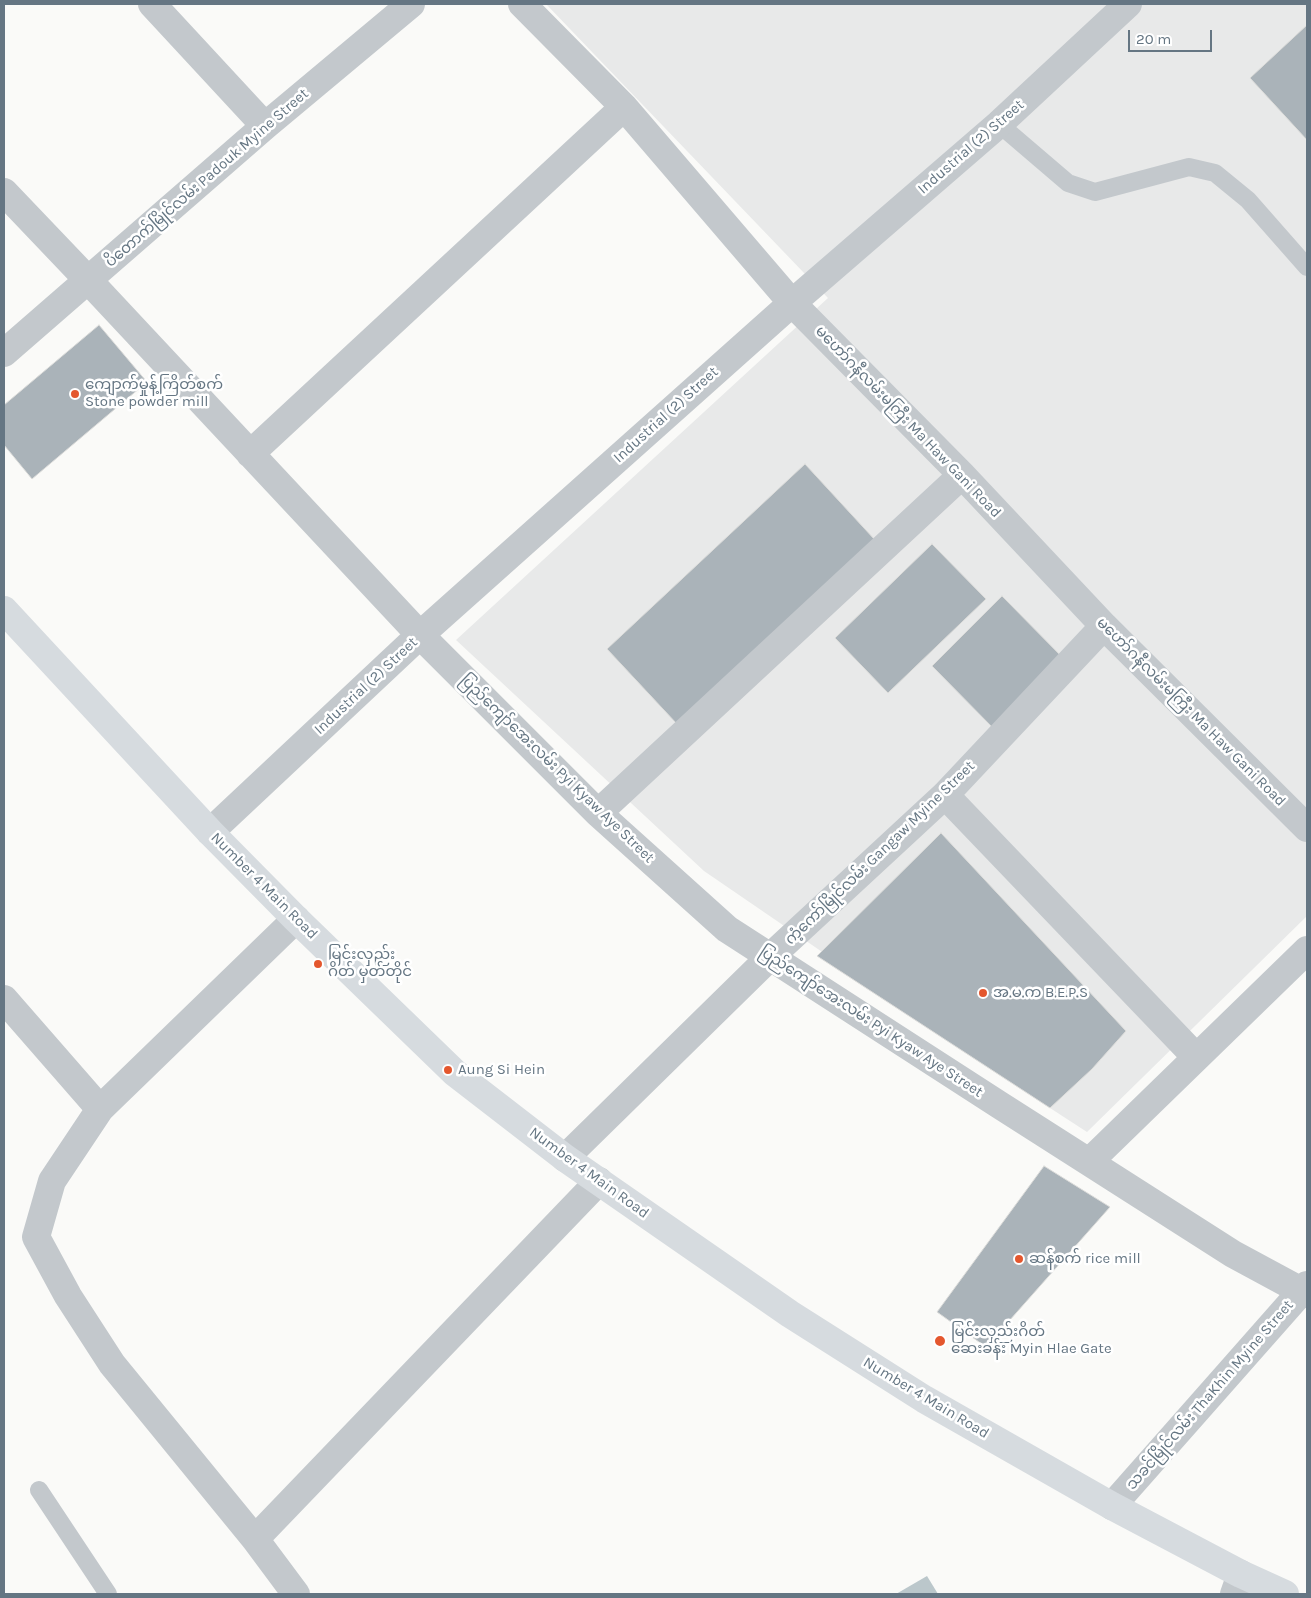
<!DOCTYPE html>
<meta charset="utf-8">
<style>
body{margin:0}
#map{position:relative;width:1311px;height:1598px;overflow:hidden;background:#fafaf8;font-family:Karla,sans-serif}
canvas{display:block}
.frame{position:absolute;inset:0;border:5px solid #657683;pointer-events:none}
.scale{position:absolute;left:1128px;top:30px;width:84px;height:22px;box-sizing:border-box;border:2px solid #657683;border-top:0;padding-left:6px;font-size:15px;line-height:18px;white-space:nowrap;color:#657683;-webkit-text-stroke:4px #fff;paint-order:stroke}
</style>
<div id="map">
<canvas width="1311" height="1598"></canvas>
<div class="frame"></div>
<div class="scale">20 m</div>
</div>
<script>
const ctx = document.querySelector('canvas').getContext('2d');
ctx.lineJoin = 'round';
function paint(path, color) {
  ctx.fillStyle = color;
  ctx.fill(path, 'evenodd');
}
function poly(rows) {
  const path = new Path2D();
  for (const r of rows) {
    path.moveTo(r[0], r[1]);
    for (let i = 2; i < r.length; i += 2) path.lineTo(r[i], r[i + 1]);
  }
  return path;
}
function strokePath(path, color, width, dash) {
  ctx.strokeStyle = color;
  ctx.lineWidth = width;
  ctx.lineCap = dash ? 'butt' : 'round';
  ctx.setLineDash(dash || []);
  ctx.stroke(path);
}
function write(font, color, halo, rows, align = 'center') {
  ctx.font = font + ' Karla,"Noto Sans Myanmar",sans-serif';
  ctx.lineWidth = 5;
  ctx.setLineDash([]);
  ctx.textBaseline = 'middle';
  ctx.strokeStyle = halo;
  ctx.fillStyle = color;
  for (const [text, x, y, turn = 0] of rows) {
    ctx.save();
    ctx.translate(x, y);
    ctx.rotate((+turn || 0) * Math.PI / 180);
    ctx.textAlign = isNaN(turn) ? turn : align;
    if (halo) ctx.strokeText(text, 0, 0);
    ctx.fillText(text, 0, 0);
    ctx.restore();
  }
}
paint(poly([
 [546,4,1307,4,1307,916,1087,1132,1050,1108,704,871,456,640,828,298]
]), '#e8e9e9');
paint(poly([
 [927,1576,938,1594,896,1594]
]), '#bbc7cb');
const building = poly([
 [1307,25,1307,140,1250,78,1307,25],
 [99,325,147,382,32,479,4,445,4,405,99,325],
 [805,464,875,540,677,724,607,649,805,464],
 [932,544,986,599,888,693,835,638,932,544],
 [1002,596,1066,661,996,731,932,666,1002,596],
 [941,833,1126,1031,1092,1069,1050,1108,817,956,941,833],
 [1044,1166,1110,1207,986,1347,937,1312,1044,1166]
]);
paint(building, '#aab3b9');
strokePath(building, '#dcdcda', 1);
strokePath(poly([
 [999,124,1068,183,1095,192,1189,167,1215,173,1248,200,1307,267],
 [39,1490,108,1594]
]), '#c3c8cc', 18);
strokePath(poly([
 [152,4,265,126],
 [522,4,624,107,792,303,962,475,1104,626,1307,828],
 [4,192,88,280,420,635,598,813,727,929,998,1104,1233,1254,1307,1294],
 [4,353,265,126,411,4],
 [250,454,624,107],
 [945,795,1196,1057],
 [598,813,962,475],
 [210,832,420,635,792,303,999,124,1128,4],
 [4,999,100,1109],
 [565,1158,770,957,945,795,1104,626],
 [1089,1162,1307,950],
 [1112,1506,1307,1285],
 [255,1539,599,1181],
 [296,1594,255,1539,112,1364,68,1296,36,1237,52,1181,100,1109,296,919],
 [1234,1594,1241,1574]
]), '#c3c8cc', 28);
strokePath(poly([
 [4,610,210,832,296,919,455,1073,565,1158,790,1314,924,1399,1112,1506,1241,1574,1285,1594]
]), '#d6dbdf', 28);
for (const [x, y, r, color] of [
 [75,394,5,"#e4572e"],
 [318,964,5,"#e4572e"],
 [983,993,5,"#e4572e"],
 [448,1070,5,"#e4572e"],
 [1019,1259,5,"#e4572e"],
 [940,1341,6,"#e4572e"]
]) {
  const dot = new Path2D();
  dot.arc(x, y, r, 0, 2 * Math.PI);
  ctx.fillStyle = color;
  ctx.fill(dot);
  strokePath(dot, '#fff', 2);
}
write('15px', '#657683', '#fff', [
 ["Industrial (2) Street",971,147,-41],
 ["ပိတောက်မြိုင်လမ်း Padouk Myine Street",207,178,-41],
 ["Industrial (2) Street",666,415,-42],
 ["မဟော်ဂနီလမ်းမကြီး Ma Haw Gani Road",908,422,46],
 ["Industrial (2) Street",366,686,-43],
 ["မဟော်ဂနီလမ်းမကြီး Ma Haw Gani Road",1191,712,45],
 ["ပြည်ကျော်အေးလမ်း Pyi Kyaw Aye Street",557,769,44],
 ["ကံ့ကော်မြိုင်လမ်း Gangaw Myine Street",880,853,-44],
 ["Number 4 Main Road",264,886,45],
 ["ပြည်ကျော်အေးလမ်း Pyi Kyaw Aye Street",871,1022,33],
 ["Number 4 Main Road",589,1173,36],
 ["သခင်မြိုင်လမ်း ThaKhin Myine Street",1210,1395,-49],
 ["Number 4 Main Road",926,1398,31]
]);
write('15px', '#657683', '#fff', [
 ["ကျောက်မှုန့်ကြိတ်စက်",85,385],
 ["Stone powder mill",85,402],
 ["မြင်းလှည်း",328,955],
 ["ဂိတ် မှတ်တိုင်",328,972],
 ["အ.မ.က B.E.P.S",993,993],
 ["Aung Si Hein",458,1070],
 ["ဆန်စက် rice mill",1029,1259],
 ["မြင်းလှည်းဂိတ်",951,1332],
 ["ဆေးခန်း Myin Hlae Gate",951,1349]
], 'left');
</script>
